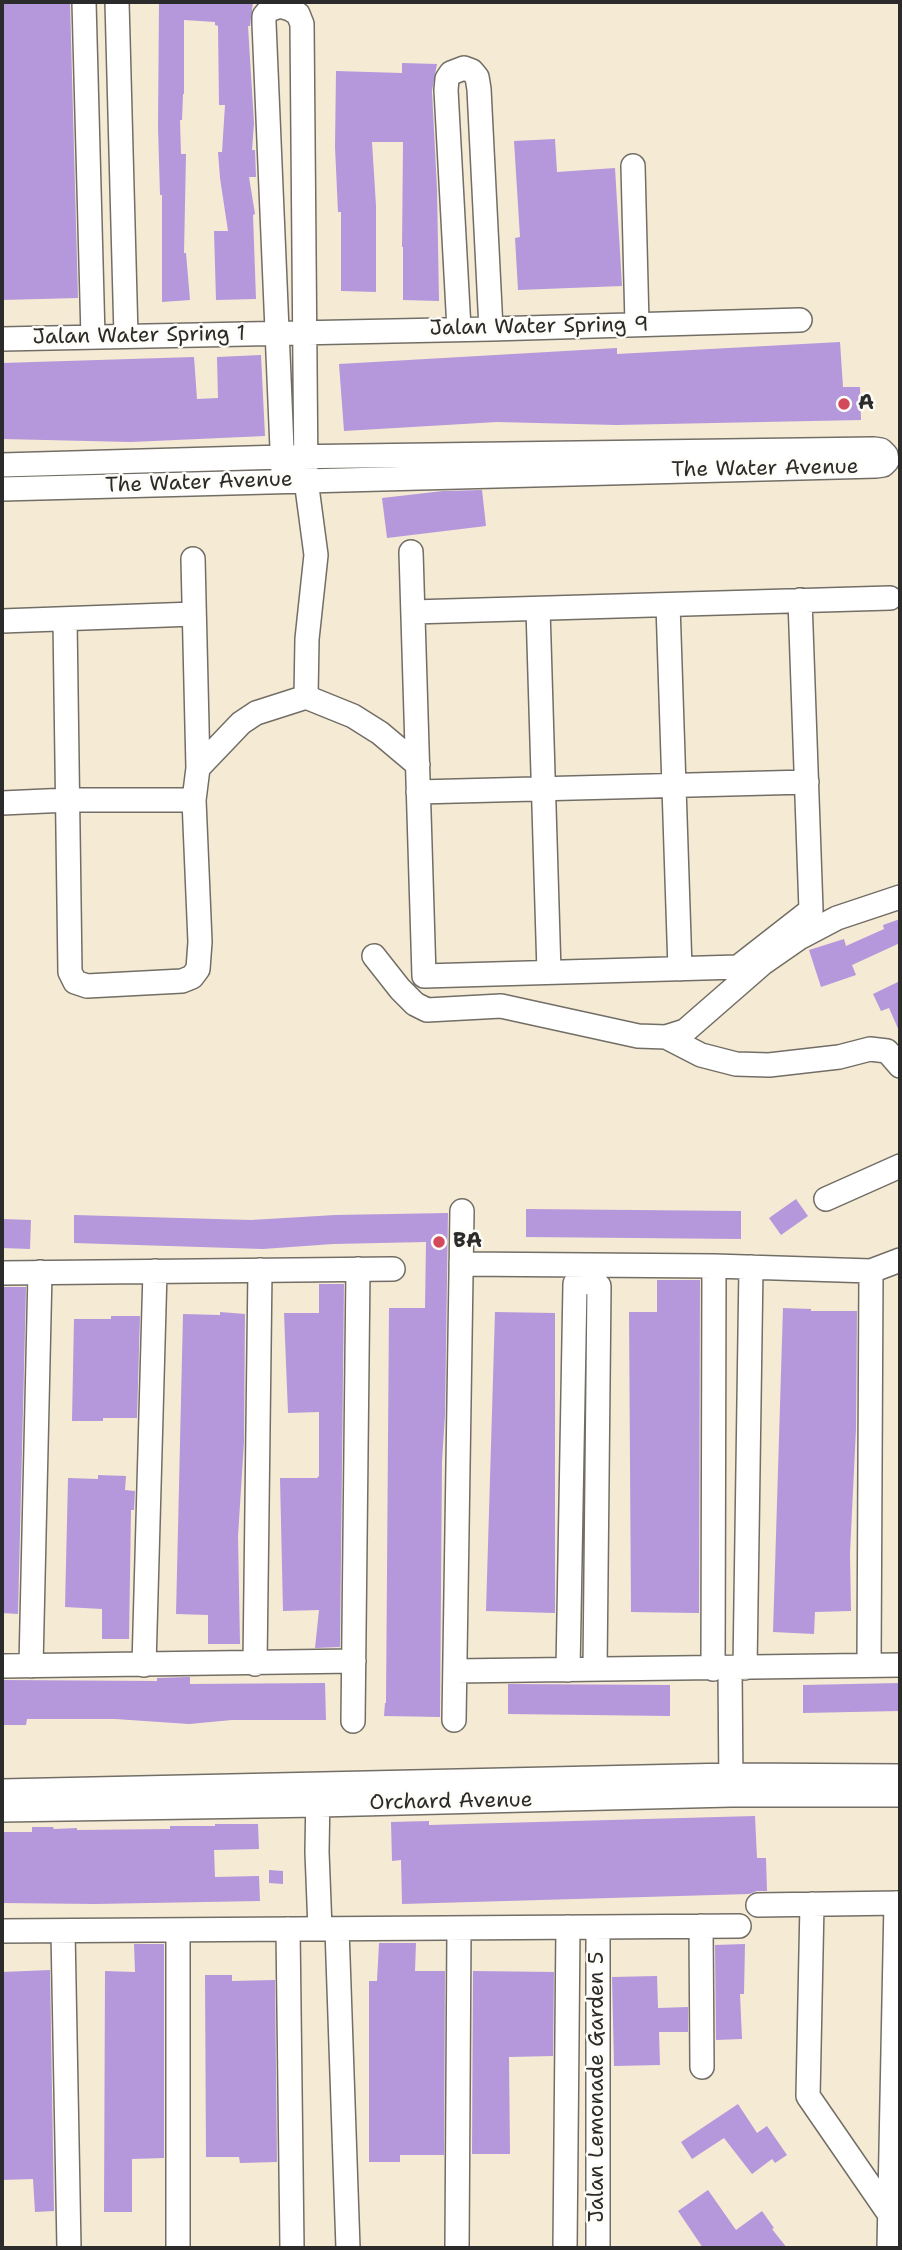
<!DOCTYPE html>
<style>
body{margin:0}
#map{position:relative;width:902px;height:2250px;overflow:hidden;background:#f5ead4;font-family:"Shantell Sans",sans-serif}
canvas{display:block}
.frame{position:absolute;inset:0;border:4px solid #2b2b2b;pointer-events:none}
</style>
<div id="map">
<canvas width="902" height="2250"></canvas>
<div class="frame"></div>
</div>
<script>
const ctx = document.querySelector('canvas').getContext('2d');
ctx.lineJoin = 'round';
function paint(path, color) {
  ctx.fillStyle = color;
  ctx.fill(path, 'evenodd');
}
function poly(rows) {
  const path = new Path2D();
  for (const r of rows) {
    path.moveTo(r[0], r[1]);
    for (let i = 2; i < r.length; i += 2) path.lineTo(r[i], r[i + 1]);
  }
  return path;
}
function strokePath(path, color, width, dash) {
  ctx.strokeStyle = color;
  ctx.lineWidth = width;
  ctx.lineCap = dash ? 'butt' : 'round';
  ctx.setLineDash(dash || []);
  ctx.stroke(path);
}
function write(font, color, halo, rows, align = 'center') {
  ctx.font = font + ' "Shantell Sans",sans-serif';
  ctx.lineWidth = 5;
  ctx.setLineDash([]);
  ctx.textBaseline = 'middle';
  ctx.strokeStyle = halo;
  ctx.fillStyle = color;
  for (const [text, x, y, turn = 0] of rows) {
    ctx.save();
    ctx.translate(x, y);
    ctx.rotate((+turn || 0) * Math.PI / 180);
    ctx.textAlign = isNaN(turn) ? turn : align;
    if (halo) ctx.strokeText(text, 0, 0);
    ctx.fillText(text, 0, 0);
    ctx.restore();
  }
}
paint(poly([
 [2,2,70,2,78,298,2,300],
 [159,2,253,2,250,26,248,26,254,123,252,150,255,150,256,177,249,177,255,214,253,215,256,299,216,300,214,231,228,231,220,178,218,152,222,152,225,105,219,105,218,26,215,25,215,22,184,20,184,94,183,94,182,120,180,120,181,154,186,154,184,253,186,253,190,300,162,302,162,195,160,195,158,127],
 [402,63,437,64,432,91,437,189,439,301,403,300,403,247,402,247,403,142,372,142,376,206,376,292,341,291,341,212,338,212,335,147,336,71,402,73],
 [555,139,557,172,615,168,622,286,518,290,515,238,520,237,514,141],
 [840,342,843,387,860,387,861,420,616,425,497,422,344,431,339,364,617,348,617,354],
 [261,355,265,436,131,442,2,439,2,363,194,357,197,399,218,398,217,357],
 [482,490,486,526,387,538,382,498,443,491],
 [900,919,900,943,852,965,856,975,821,987,809,950,844,939,846,946,884,929,883,925],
 [900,981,900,1033,889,1008,881,1011,873,994],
 [796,1199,808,1216,781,1235,769,1218],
 [526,1209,741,1211,741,1239,526,1237],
 [448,1213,445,1415,442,1461,440,1717,384,1716,385,1703,386,1703,389,1308,425,1308,426,1242,333,1244,263,1249,74,1243,74,1215,251,1220,335,1215],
 [2,1219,31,1220,30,1249,2,1248],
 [657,1280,700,1280,699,1613,631,1612,629,1312,657,1312],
 [319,1284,344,1284,340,1647,315,1648,319,1610,283,1611,280,1478,317,1478,319,1476,319,1412,288,1413,284,1313,319,1313],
 [2,1287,26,1287,18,1614,2,1613],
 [783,1308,811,1309,811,1311,857,1311,856,1429,850,1553,851,1611,815,1612,814,1634,773,1632],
 [220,1312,245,1314,244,1442,238,1536,240,1644,208,1644,208,1615,176,1614,183,1314,220,1315],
 [495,1312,555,1313,555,1613,486,1611],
 [111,1316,140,1316,137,1418,103,1418,103,1421,72,1421,74,1319,111,1319],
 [98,1475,126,1476,125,1490,135,1491,134,1510,131,1510,129,1639,102,1639,102,1609,65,1607,68,1478,98,1479],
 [187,1677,190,1677,190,1684,325,1683,326,1720,232,1720,189,1724,115,1719,27,1719,26,1725,2,1725,2,1680,157,1681,157,1678],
 [900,1683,900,1711,803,1713,803,1685],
 [508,1684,670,1685,670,1716,508,1714],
 [755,1816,757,1858,766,1858,767,1891,757,1891,749,1894,402,1904,401,1860,392,1861,391,1822,429,1821,429,1825],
 [215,1824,258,1824,259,1849,214,1850,215,1877,259,1876,260,1901,95,1904,2,1903,2,1832,32,1832,32,1827,53,1827,54,1829,77,1828,77,1830,170,1829,170,1826,215,1826],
 [269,1870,283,1871,283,1884,269,1883],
 [379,1943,416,1943,415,1971,445,1971,444,2155,400,2155,400,2162,369,2162,369,1981,377,1981],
 [134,1944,164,1944,164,2158,132,2159,132,2212,104,2212,105,1971,135,1972],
 [745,1944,744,1994,740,1994,742,2039,716,2040,715,1945],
 [50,1970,54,2211,35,2212,33,2179,2,2180,2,1972],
 [473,1971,554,1972,553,2056,509,2057,510,2154,472,2154],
 [205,1975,232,1975,232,1981,275,1980,277,2162,240,2163,239,2157,206,2157],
 [657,1976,658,2008,688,2007,688,2032,659,2032,660,2065,614,2066,612,1977],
 [738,2104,757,2133,767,2126,787,2155,775,2163,772,2159,752,2174,724,2138,692,2159,681,2142],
 [708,2190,736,2230,762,2211,774,2228,772,2229,787,2248,703,2248,678,2211]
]), '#b597dc');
const minor = poly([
 [84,2,93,337],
 [117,2,126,336],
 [633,166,637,324],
 [459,329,446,90,447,79,451,73,464,68,472,71,477,77,479,89,491,329],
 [2,339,491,329,800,320],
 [2,465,283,457,874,449,881,450,886,455,887,461,883,465,876,466,2,489],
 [283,472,264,23,264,16,269,10,280,6,290,9,298,14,302,24,306,480,316,555,307,639,306,697],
 [411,552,424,976,738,967,811,910,800,600],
 [668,605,680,969],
 [538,609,549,972],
 [413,612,890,598],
 [65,620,70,972,75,982,87,986,182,981,192,977,198,969,200,942,194,800,198,768,193,559],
 [2,621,194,614],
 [198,768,241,723,256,713,306,697,353,716,380,733,418,765],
 [418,792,807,782],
 [2,803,68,800,194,800],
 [374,956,400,989,415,1004,427,1010,501,1006,638,1036,666,1037,685,1031,763,963,799,938,837,918,900,897],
 [666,1037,701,1055,736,1064,769,1065,839,1057,870,1049,887,1051,900,1066],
 [826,1199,900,1166],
 [461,1264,714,1266,871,1271,900,1260],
 [2,1273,393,1269],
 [255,1664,260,1270],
 [869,1664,871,1271],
 [144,1665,155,1271],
 [2,1666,354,1661],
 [31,1666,40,1272],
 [730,1668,731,1790],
 [745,1668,751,1267],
 [713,1669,714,1266],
 [568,1670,575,1284,584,1281,599,1286,595,1669],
 [455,1671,900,1665],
 [454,1720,462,1211],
 [353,1721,358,1269],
 [2,1791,732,1775,900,1776],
 [318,1792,317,1852,320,1929],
 [2,1810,319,1805,731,1795,900,1795],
 [812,1904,808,2096,890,2215],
 [758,1905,900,1903],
 [701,1926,702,2067],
 [288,1929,292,2248],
 [337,1929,348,2248],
 [178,1930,178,2248],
 [2,1931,739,1926],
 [63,1931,69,2248],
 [457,2248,459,1928],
 [565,2248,568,1927],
 [598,2248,598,1927],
 [889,2248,896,1903]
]);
strokePath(minor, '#726e66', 26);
strokePath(minor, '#fff', 23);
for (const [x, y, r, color] of [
 [844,404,7,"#d1495b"],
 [439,1242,7,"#d1495b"]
]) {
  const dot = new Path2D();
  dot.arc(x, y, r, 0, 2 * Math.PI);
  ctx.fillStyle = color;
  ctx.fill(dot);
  strokePath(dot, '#fdfcf7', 2.5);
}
write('21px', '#2b2b2b', '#fdfcf7', [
 ["Jalan Water Spring 9",539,327,-1],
 ["Jalan Water Spring 1",139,336,-1],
 ["The Water Avenue",765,469,-1],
 ["The Water Avenue",199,483,-2],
 ["Orchard Avenue",451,1802,-1],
 ["Jalan Lemonade Garden 5",598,2087,-90]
]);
write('bold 21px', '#2b2b2b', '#fdfcf7', [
 ["A",858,404],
 ["BA",453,1242]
], 'left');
</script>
